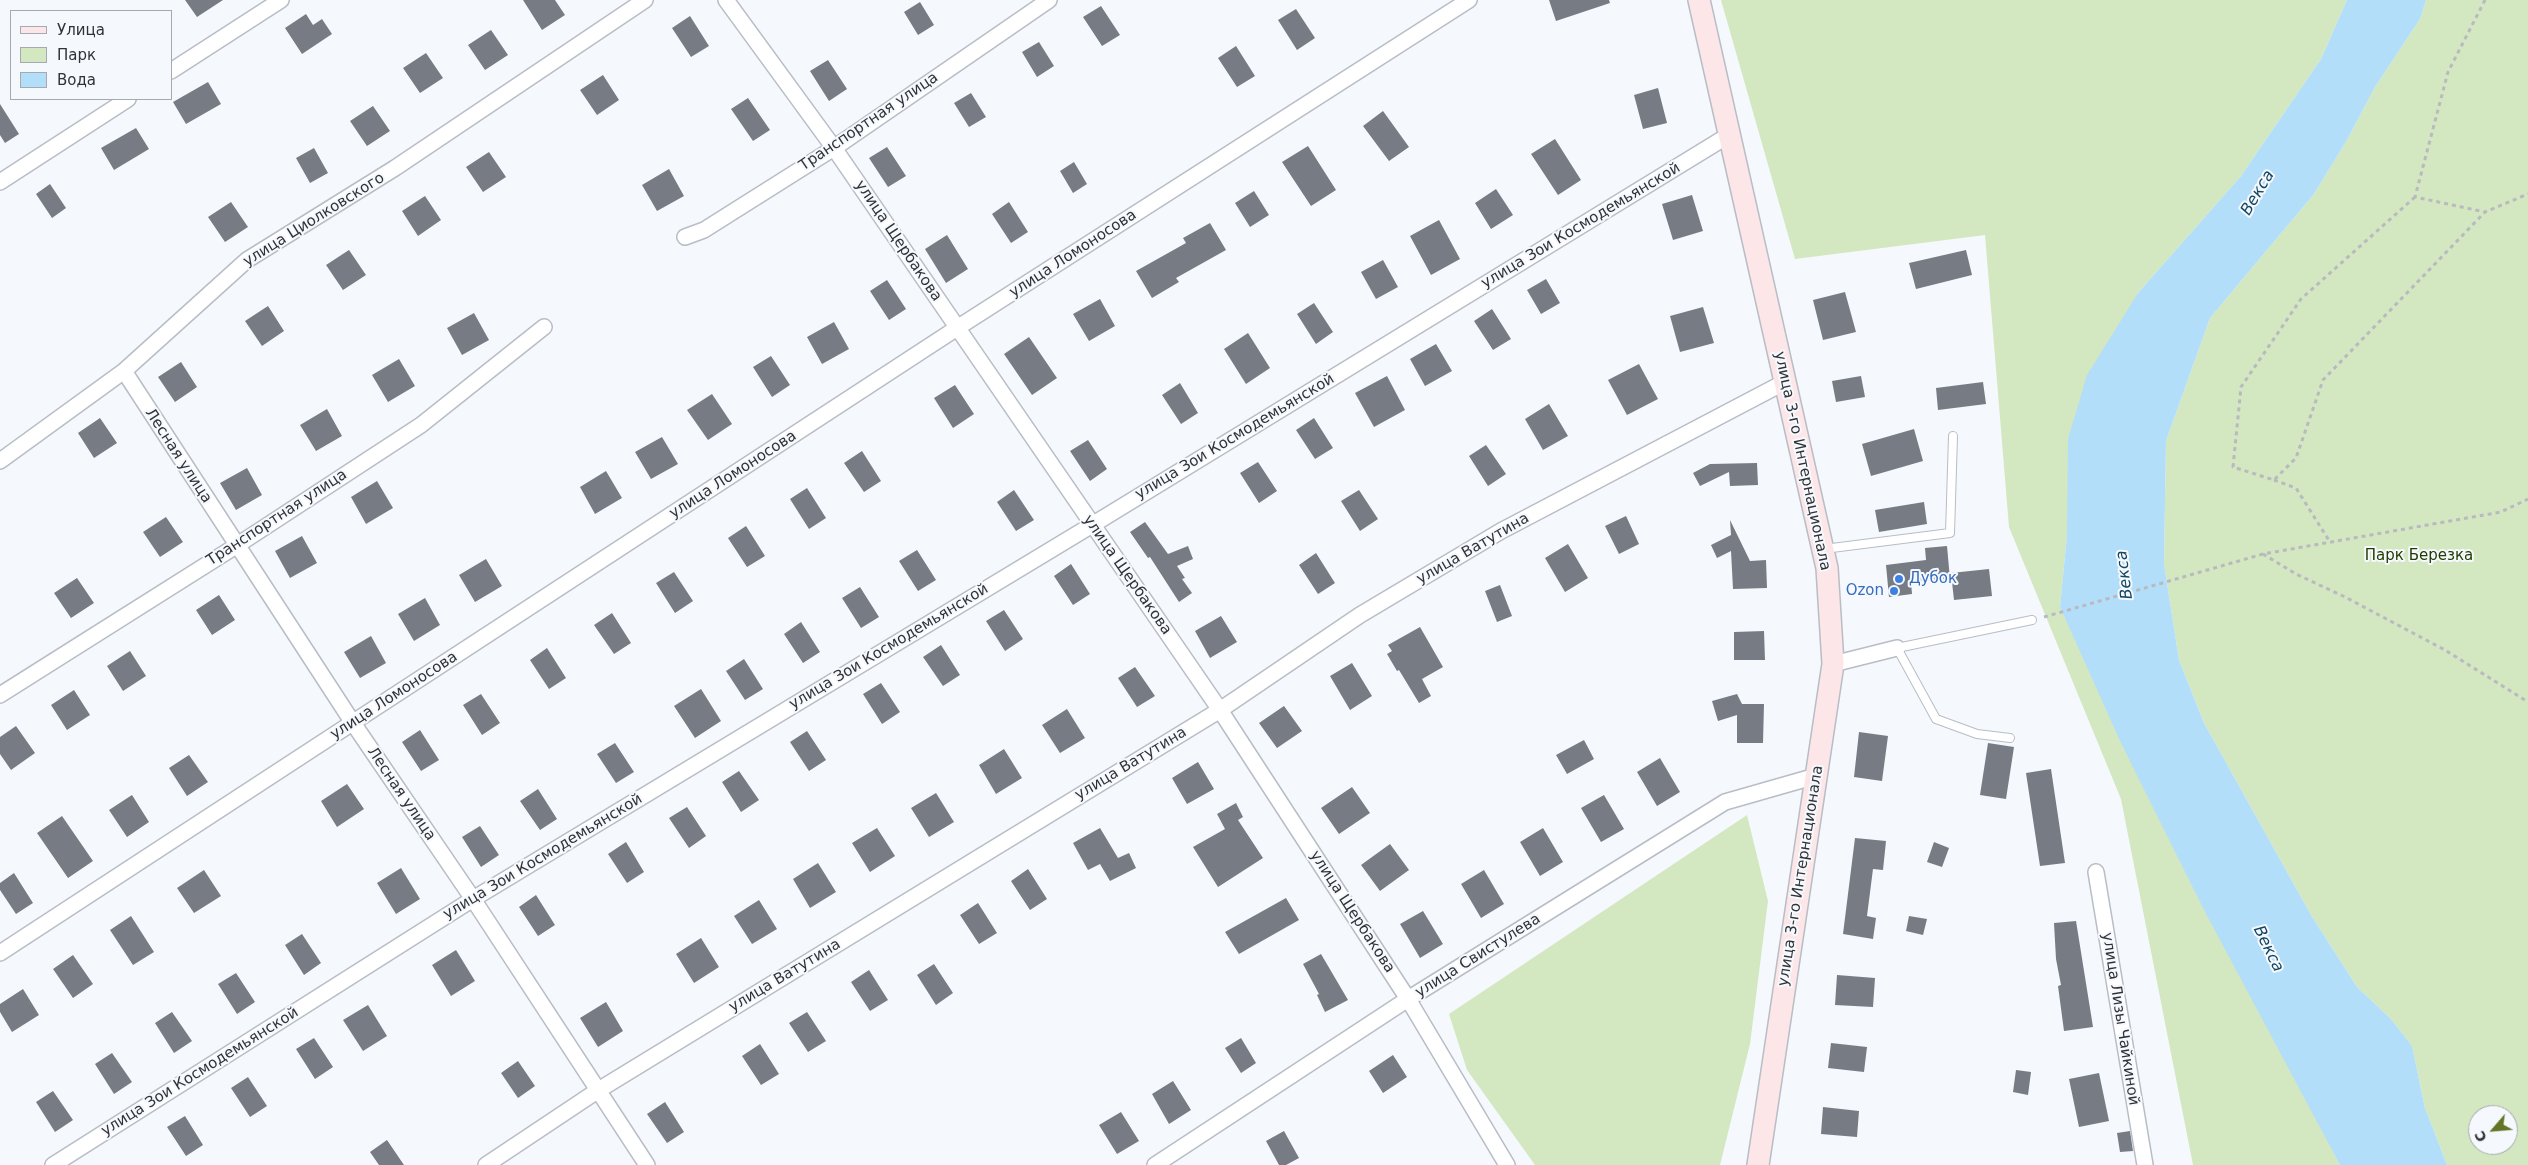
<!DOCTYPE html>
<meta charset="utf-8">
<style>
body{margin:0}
#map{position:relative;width:2528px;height:1165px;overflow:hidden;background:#f5f8fd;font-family:"DejaVu Sans",sans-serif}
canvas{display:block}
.legend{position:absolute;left:10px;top:10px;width:162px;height:90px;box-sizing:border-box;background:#f5f8fd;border:1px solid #a6a9ad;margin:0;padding:6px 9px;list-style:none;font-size:15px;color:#303235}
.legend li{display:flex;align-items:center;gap:10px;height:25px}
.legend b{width:25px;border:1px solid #a6a9ad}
.north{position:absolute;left:2468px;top:1105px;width:50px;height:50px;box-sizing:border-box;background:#f5f8fd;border:1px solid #a6a9ad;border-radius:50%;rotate:243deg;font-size:14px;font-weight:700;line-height:20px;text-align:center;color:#303235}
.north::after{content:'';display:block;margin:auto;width:18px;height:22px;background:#637625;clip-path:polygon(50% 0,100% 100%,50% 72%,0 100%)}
</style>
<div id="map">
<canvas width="2528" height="1165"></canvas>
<ul class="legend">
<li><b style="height:6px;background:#fce6e7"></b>Улица</li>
<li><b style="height:14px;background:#d3e7c1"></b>Парк</li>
<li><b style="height:14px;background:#b3defa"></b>Вода</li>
</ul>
<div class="north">С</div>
</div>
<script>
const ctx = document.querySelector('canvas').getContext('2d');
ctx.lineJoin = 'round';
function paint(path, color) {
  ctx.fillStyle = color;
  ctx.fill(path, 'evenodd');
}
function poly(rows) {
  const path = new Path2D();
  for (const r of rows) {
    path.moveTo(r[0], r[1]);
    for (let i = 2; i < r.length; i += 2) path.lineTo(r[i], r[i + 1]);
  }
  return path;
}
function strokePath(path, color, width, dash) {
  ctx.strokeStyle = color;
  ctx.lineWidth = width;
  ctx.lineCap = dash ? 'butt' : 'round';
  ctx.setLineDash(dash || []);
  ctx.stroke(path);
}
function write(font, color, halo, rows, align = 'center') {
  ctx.font = font + ' "DejaVu Sans",sans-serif';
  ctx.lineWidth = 4;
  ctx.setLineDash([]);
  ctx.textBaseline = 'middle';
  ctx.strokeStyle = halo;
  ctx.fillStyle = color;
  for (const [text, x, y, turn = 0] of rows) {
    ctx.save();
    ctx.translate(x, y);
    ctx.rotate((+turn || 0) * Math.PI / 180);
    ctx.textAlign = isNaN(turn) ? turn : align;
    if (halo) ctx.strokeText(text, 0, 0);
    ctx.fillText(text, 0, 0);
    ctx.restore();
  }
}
paint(poly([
 [1721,0,2347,0,2321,59,2241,176,2138,293,2067,535,2060,607,2340,1165,2193,1165,2121,799,2009,527,1985,235,1795,259],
 [2426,0,2528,0,2528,1165,2447,1165,2425,1108,2412,1046,2391,1019,2357,987,2311,915,2204,723,2179,660,2164,564,2166,441,2210,318,2314,194,2347,140,2375,87,2420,19],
 [2478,1115,2508,1115,2508,1145,2478,1145],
 [1747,815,1768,901,1750,1044,1720,1165,1535,1165,1467,1070,1449,1014]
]), '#d3e7c1');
paint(poly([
 [2347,0,2426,0,2420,19,2375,87,2347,140,2314,194,2210,318,2166,441,2164,564,2179,660,2204,723,2311,915,2357,987,2391,1019,2412,1046,2425,1108,2447,1165,2340,1165,2204,910,2121,743,2060,607,2067,535,2068,439,2087,375,2138,293,2241,176,2321,59]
]), '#b3defa');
paint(poly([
 [185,0,223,0,197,17],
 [523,0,555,0,565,15,542,30],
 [1549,0,1609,0,1610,3,1556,21],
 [920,2,934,25,918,35,904,12],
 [1101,6,1120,35,1102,46,1083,17],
 [1296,9,1315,38,1297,50,1278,20],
 [306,14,313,25,322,19,332,34,302,54,285,28],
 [690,16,709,46,691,57,672,28],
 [491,30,508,55,485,70,468,45],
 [1039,42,1054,66,1037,77,1022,52],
 [1236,46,1255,76,1237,87,1218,58],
 [426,53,443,78,420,93,403,68],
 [828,60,847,89,829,101,810,71],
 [603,75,619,100,597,115,580,90],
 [208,82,221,104,186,124,173,102],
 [1658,88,1667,123,1643,129,1634,95],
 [971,93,986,117,969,127,954,103],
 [748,98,770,130,753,141,731,109],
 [0,104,19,134,5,143,0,135],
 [373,106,390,131,367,146,350,121],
 [1383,111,1409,147,1389,161,1363,126],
 [136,128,149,149,114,170,101,148],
 [1555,139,1581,180,1558,195,1531,154],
 [1308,146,1336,190,1311,206,1282,162],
 [887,147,906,176,888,187,869,158],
 [314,148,328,173,310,183,296,158],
 [489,152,506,177,483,192,466,167],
 [1074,162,1087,184,1073,193,1060,171],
 [669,169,684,196,657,211,642,185],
 [50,184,66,208,52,218,36,194],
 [1496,189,1513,215,1491,229,1475,203],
 [1254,191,1269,215,1250,227,1235,203],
 [1692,195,1703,231,1673,240,1662,204],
 [425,196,441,220,418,236,402,211],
 [231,202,248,227,225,242,208,217],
 [1009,202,1028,232,1011,243,992,214],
 [1439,220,1460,259,1431,275,1410,236],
 [1210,223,1226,250,1176,278,1179,282,1152,298,1136,271,1186,243,1183,238],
 [947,235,968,269,946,283,925,249],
 [349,250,366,275,343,290,326,265],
 [1966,250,1972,275,1916,289,1909,263],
 [1383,260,1398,287,1376,299,1361,272],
 [1546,279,1560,303,1541,314,1527,290],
 [887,280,906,309,889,320,870,291],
 [1845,292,1856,332,1823,340,1813,300],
 [1100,299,1115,326,1089,341,1073,314],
 [1314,303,1333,332,1316,344,1297,314],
 [268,306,284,331,262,346,245,321],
 [1703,307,1714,343,1680,352,1670,316],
 [1492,309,1511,339,1493,350,1474,321],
 [474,313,489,340,462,355,447,328],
 [834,322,849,349,822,364,807,337],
 [1248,333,1270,368,1246,384,1224,349],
 [1029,337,1057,378,1032,395,1004,354],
 [1436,344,1452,371,1425,386,1410,359],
 [771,356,790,385,772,397,753,367],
 [399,359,415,386,388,402,372,375],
 [181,362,197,387,175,402,158,377],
 [1639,364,1658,399,1627,415,1608,380],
 [1387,376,1405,410,1374,427,1355,393],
 [1861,376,1865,397,1836,402,1832,381],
 [1983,382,1986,404,1938,410,1936,388],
 [1180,383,1198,413,1181,424,1162,395],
 [955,385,974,414,953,428,934,398],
 [712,394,732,424,708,440,687,410],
 [1549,404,1568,436,1543,450,1525,419],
 [327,409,342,436,316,451,300,425],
 [100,418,117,443,94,458,78,433],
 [1314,418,1333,448,1315,459,1296,430],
 [1914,429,1923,461,1871,476,1862,444],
 [662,437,678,464,651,479,635,452],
 [1088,440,1107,469,1090,481,1070,451],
 [1486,445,1506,474,1488,486,1469,456],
 [862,451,881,481,864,492,844,463],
 [1258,462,1277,491,1259,503,1240,473],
 [1757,463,1758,485,1730,486,1729,472,1700,486,1693,473,1710,464],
 [247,468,262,495,236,510,220,483],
 [606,471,622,498,595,514,580,487],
 [377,481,393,508,366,524,351,497],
 [807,488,826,518,809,529,790,499],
 [1014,490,1034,520,1016,531,997,502],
 [1359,490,1378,519,1360,531,1341,501],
 [1924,502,1927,524,1879,532,1875,510],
 [1626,516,1639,544,1619,554,1605,526],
 [166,517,183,542,160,557,143,532],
 [1730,520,1750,561,1766,560,1767,588,1733,589,1731,551,1717,558,1711,545,1731,535],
 [1145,522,1168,554,1188,546,1193,559,1177,566,1185,578,1182,579,1192,593,1179,602,1150,557,1148,558,1130,532],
 [746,526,765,556,747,567,728,538],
 [302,536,317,563,290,578,275,551],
 [1568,544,1588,578,1565,592,1545,558],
 [1947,546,1950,579,1911,582,1912,594,1889,597,1886,565,1926,560,1925,548],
 [917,550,936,580,918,591,899,561],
 [1316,553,1335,583,1318,594,1299,565],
 [486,559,502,586,475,602,459,575],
 [1071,564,1090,594,1073,605,1054,576],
 [1989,569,1992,596,1954,600,1951,573],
 [674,572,693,601,675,613,656,583],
 [77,578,94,603,71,618,54,593],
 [1500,585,1512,616,1497,622,1485,591],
 [860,587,879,617,861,628,842,598],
 [219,595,235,620,212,635,196,610],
 [425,598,440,625,414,641,398,614],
 [1004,610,1023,639,1005,651,986,621],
 [612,613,631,643,614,654,594,625],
 [1221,616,1237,642,1210,658,1195,631],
 [801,622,820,652,803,663,784,634],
 [1420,627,1443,667,1422,679,1431,696,1419,703,1399,670,1397,671,1387,654,1392,651,1388,645],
 [1764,631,1765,660,1734,660,1734,632],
 [371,636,386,663,360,678,344,652],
 [941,645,960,675,943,686,923,657],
 [547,648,566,678,549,689,530,660],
 [130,651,146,676,123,691,107,666],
 [744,659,763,689,745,700,726,671],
 [1352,663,1372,696,1350,710,1330,676],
 [1135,667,1155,696,1137,707,1118,678],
 [881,683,900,712,882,724,863,694],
 [701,689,721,721,695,738,674,706],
 [74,690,90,715,67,730,51,705],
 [481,694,500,723,482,735,463,705],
 [1737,694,1742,704,1764,704,1763,743,1737,743,1737,715,1718,721,1712,701],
 [1284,706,1302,731,1277,748,1259,723],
 [1067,709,1085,738,1060,753,1042,725],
 [16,726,35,753,11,770,0,754,0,737],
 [420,730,439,760,421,771,402,742],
 [807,731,826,760,809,771,790,742],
 [1859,732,1888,736,1882,781,1854,777],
 [1584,740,1594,759,1567,774,1556,755],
 [615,743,634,772,616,783,597,754],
 [1988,743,2014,747,2006,799,1980,795],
 [1004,749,1022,778,996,794,979,765],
 [189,755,208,782,187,796,169,768],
 [1660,758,1680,792,1657,806,1637,772],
 [1198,762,1214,789,1187,804,1172,778],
 [2051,769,2065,863,2040,866,2026,773],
 [739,771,759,800,741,812,722,782],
 [347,784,364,809,337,827,321,801],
 [1352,787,1370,813,1339,834,1321,808],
 [538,789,557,819,540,830,520,801],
 [936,793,954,822,929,837,911,808],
 [132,795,149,822,127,837,109,810],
 [1604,795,1624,829,1601,842,1581,808],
 [1236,803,1243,817,1238,820,1263,858,1218,887,1193,847,1225,829,1217,814],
 [687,807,706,836,689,848,669,818],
 [62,816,93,861,68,878,37,833],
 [480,826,499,855,481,867,462,837],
 [877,828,895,856,870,872,852,843],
 [1100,828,1118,858,1129,853,1136,868,1110,881,1100,864,1088,870,1073,843],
 [1543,828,1563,862,1540,876,1520,842],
 [1855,838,1886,841,1883,870,1873,869,1867,916,1876,918,1873,939,1843,934],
 [626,842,644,872,627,883,608,854],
 [1934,842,1949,848,1942,867,1927,862],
 [1390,844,1409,870,1380,891,1361,865],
 [818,863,836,892,810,908,793,879],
 [401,868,420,899,396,914,377,883],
 [1028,869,1047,899,1030,910,1011,881],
 [204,870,221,896,194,913,177,888],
 [1484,870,1504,904,1481,918,1461,884],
 [14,873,33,903,16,914,0,890,0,883],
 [536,895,555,925,538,936,519,907],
 [1286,898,1299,920,1239,954,1225,932],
 [759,900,777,929,752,944,734,916],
 [978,903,997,933,979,944,960,915],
 [1423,911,1443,944,1420,958,1400,924],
 [131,916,154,952,133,965,110,930],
 [1909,916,1927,919,1923,935,1906,931],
 [2076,921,2093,1027,2064,1031,2058,986,2061,985,2056,959,2054,923],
 [302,934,321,963,304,975,285,945],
 [701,938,719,967,694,983,676,954],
 [456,950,475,981,451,996,432,965],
 [1321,954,1348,1000,1325,1012,1317,995,1319,994,1303,964],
 [73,955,93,984,73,998,53,969],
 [934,964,953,993,936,1005,917,975],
 [869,970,888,1000,870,1011,851,982],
 [236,973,255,1002,237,1014,218,984],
 [1837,975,1875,978,1873,1007,1835,1005],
 [23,989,39,1015,12,1032,0,1012,0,1004],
 [606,1002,623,1031,598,1047,580,1018],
 [368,1005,387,1036,363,1051,343,1020],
 [172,1012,192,1041,174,1053,155,1023],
 [807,1012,826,1041,808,1052,789,1023],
 [314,1038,333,1067,315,1079,296,1049],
 [1241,1038,1256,1063,1241,1073,1225,1048],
 [1831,1043,1867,1047,1864,1072,1828,1068],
 [760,1044,779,1074,761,1085,742,1056],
 [112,1053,132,1082,114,1094,95,1064],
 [1393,1055,1407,1077,1383,1093,1369,1071],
 [518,1061,535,1086,518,1098,501,1073],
 [2016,1070,2031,1072,2028,1095,2013,1092],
 [2099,1073,2109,1121,2079,1127,2069,1079],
 [248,1077,267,1106,250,1117,231,1088],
 [1173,1081,1191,1110,1169,1124,1152,1094],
 [53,1091,73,1120,55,1132,36,1102],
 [665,1102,684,1132,667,1143,647,1114],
 [1823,1107,1859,1111,1857,1137,1821,1134],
 [1121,1112,1139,1141,1117,1154,1099,1125],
 [185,1116,203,1145,186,1156,167,1127],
 [1284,1131,1299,1158,1286,1165,1279,1165,1266,1141],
 [2130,1131,2133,1151,2120,1152,2117,1133],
 [387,1140,404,1165,379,1165,370,1152]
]), '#777c84');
const service = poly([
 [1824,549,1950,533,1953,436],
 [2010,738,1977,734,1936,719,1897,648,2032,620]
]);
const minor = poly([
 [726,0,834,148,1220,710,1408,999,1507,1165],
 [171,71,281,0],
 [0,182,128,99],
 [685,237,704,230,834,148,1049,0],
 [124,371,353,723,473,899,647,1165],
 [0,461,124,371,247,260,395,168,645,0],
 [1833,664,1897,648],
 [0,695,236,546,421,425,544,327],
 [2096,872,2145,1165],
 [0,953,957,328,1469,0],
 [53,1165,473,899,1092,525,1729,135],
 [486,1165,597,1091,1220,710,1360,615,1501,531,1785,382],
 [1155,1165,1408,999,1725,802,1816,776]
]);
const secondary = poly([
 [1699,0,1827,568,1833,664,1758,1165]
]);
strokePath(service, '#b8bdc6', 10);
strokePath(minor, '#b8bdc6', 18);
strokePath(secondary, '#b8bdc6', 24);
strokePath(poly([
 [2485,0,2448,72,2415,197,2485,212,2528,194],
 [2415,197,2301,299,2241,387,2233,467,2274,480,2296,458,2323,380,2485,212],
 [2274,480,2296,488,2330,542],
 [2263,554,2296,574,2345,597,2445,650,2528,702],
 [2044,617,2263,554,2501,512,2528,499]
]), '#b8babf', 3, [4, 4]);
strokePath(service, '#fff', 8);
strokePath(minor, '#fff', 15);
strokePath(secondary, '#fce6e7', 21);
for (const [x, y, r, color] of [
 [1899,579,5,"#3f7fe0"],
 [1894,591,5,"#3f7fe0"]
]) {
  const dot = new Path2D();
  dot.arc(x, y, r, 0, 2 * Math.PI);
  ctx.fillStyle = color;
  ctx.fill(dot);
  strokePath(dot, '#f5f8fd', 2);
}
write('15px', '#303235', '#f5f8fd', [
 ["Транспортная улица",869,122,-34],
 ["улица Циолковского",314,220,-32],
 ["улица Зои Космодемьянской",1581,226,-31],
 ["улица Щербакова",898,241,56],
 ["улица Ломоносова",1073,254,-33],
 ["улица Зои Космодемьянской",1235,437,-31],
 ["Лесная улица",178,456,57],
 ["улица 3-го Интернационала",1802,461,78],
 ["улица Ломоносова",733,475,-33],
 ["Транспортная улица",277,518,-33],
 ["улица Ватутина",1473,549,-30],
 ["улица Щербакова",1127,575,55],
 ["улица Зои Космодемьянской",889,647,-31],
 ["улица Ломоносова",394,696,-33],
 ["улица Ватутина",1131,764,-31],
 ["Лесная улица",401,794,56],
 ["улица Зои Космодемьянской",543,857,-31],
 ["улица 3-го Интернационала",1801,876,-81],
 ["улица Щербакова",1352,912,57],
 ["улица Свистулева",1478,956,-32],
 ["улица Ватутина",785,976,-31],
 ["улица Лизы Чайкиной",2120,1019,81],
 ["улица Зои Космодемьянской",200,1072,-32]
]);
write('15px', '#243c00', '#f5f8fd', [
 ["Парк Березка",2419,556]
]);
write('15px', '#366cbe', '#f5f8fd', [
 ["Дубок",1909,579],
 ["Ozon",1884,591,"right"]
], 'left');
write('italic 16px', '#124662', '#f5f8fd', [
 ["Векса",2258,193,-59],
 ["Векса",2125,575,-97],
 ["Векса",2268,949,64]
]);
</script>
